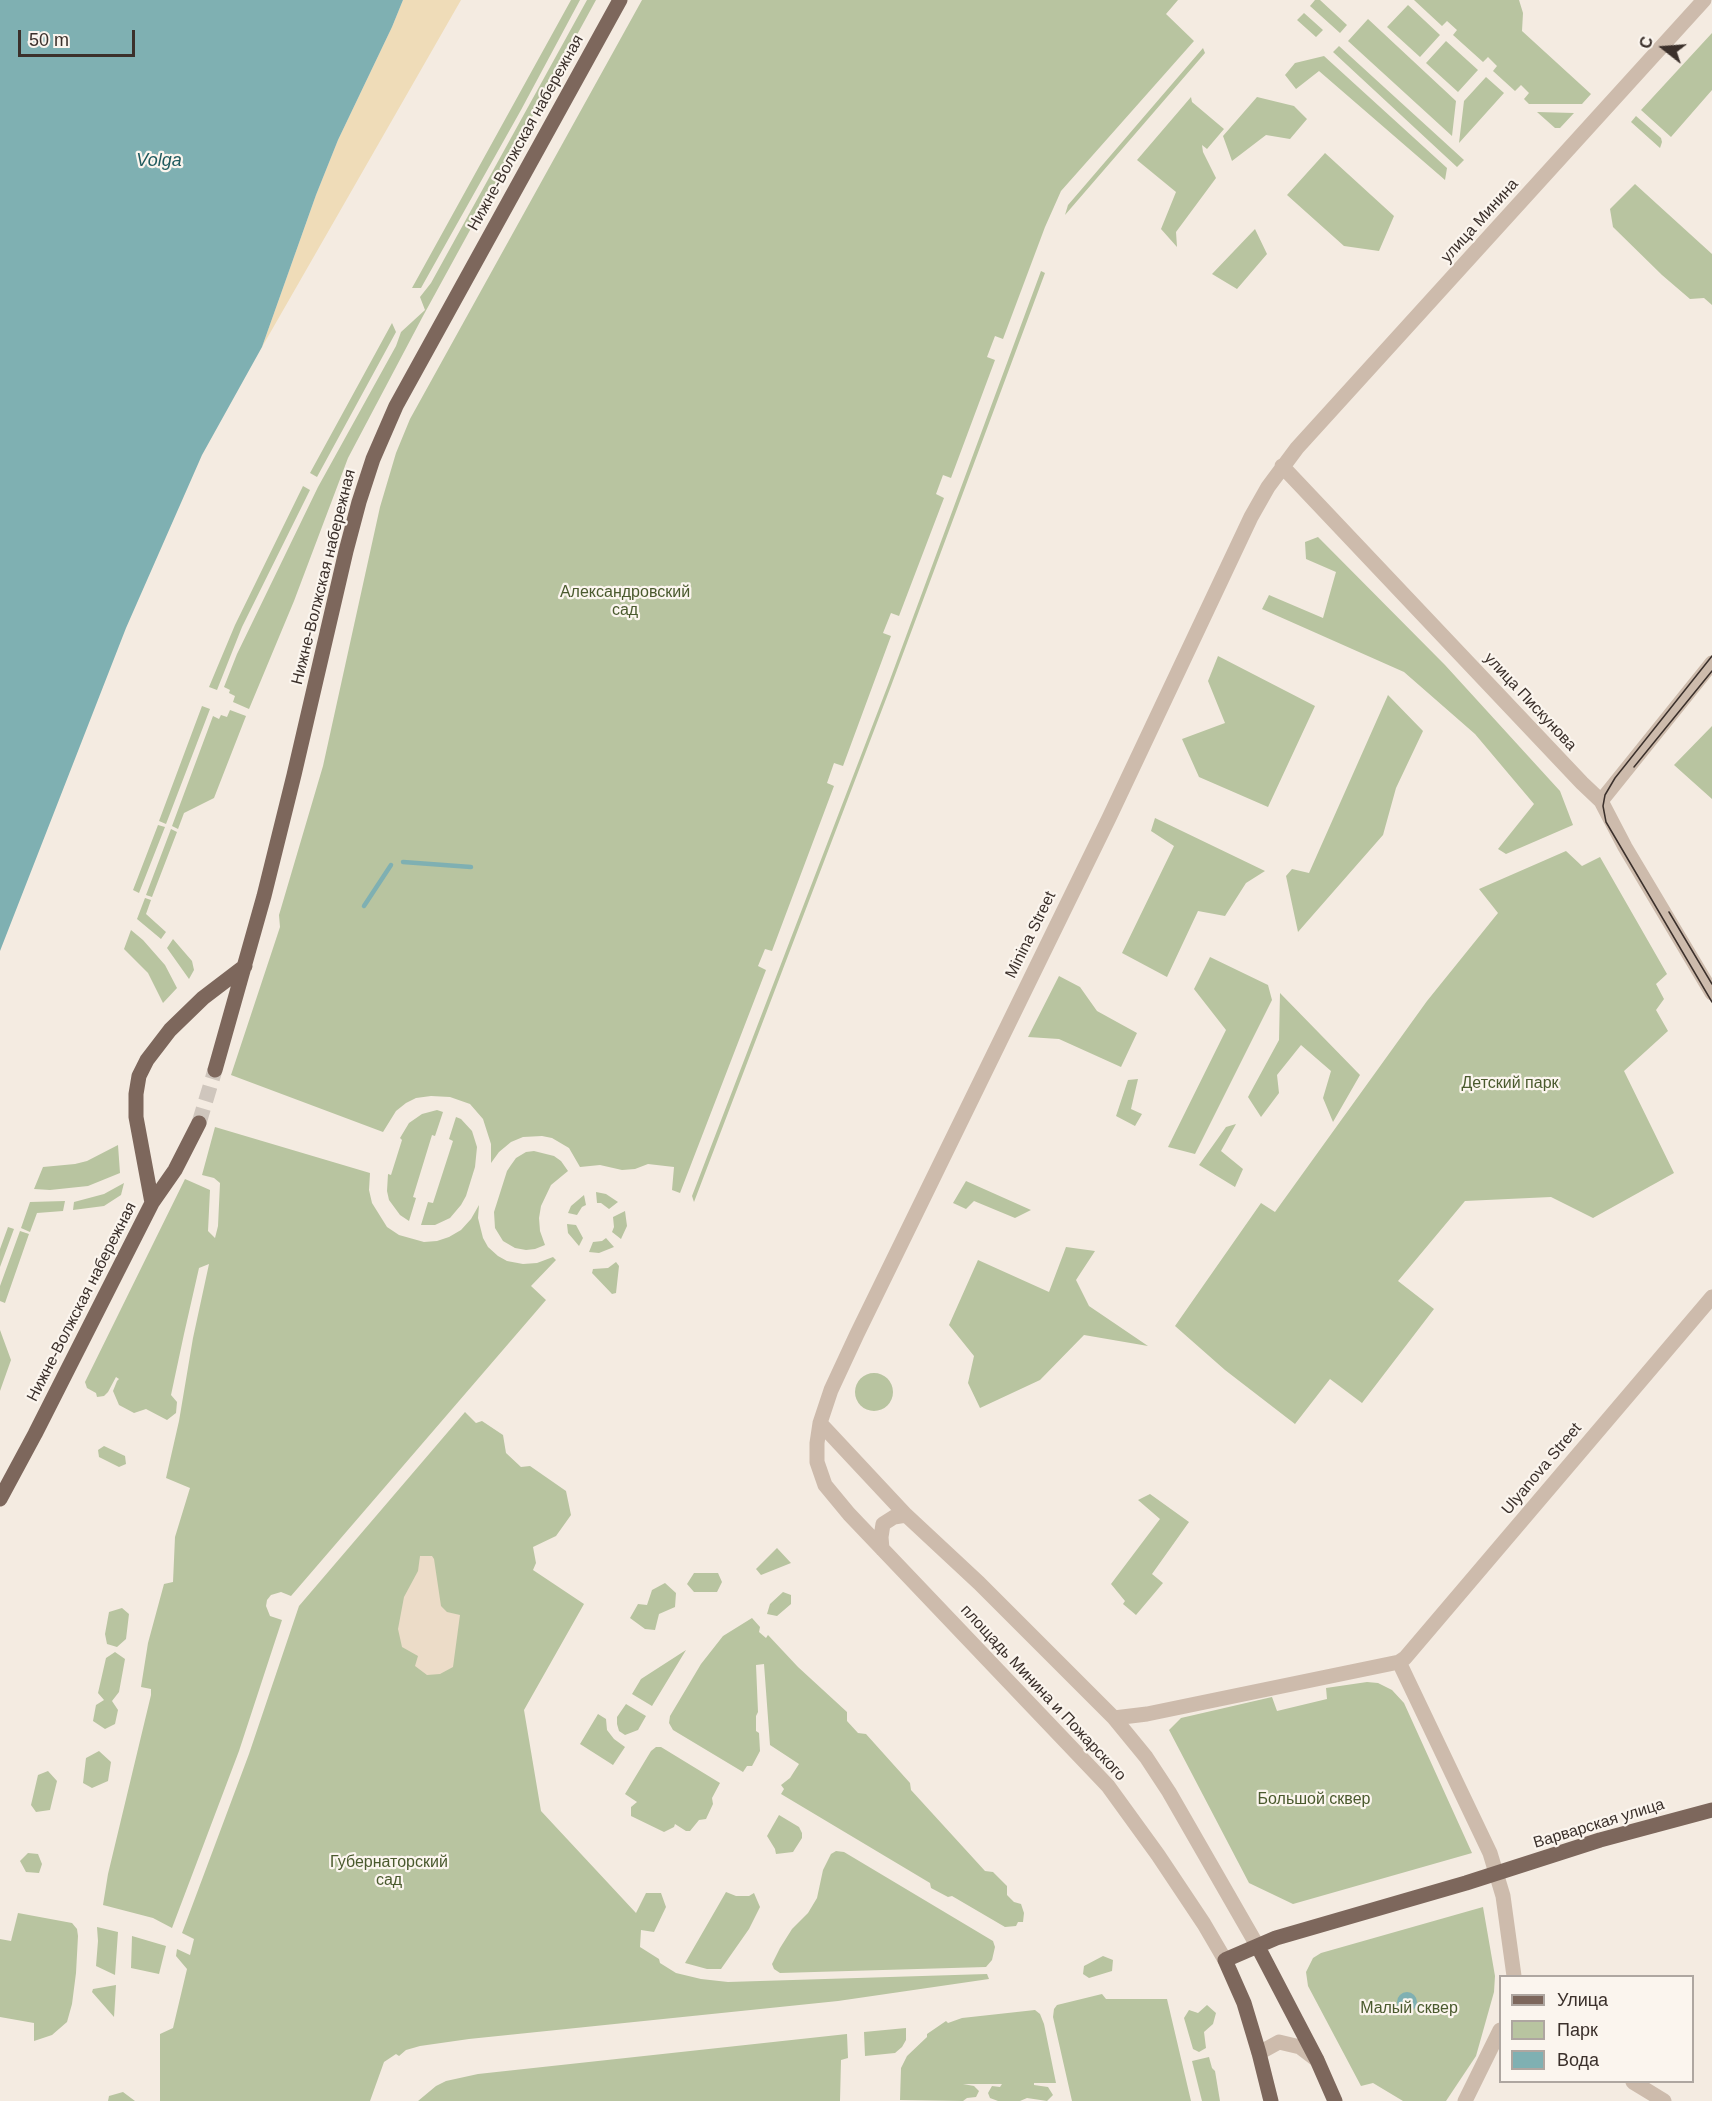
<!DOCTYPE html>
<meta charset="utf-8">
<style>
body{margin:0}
#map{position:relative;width:1712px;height:2101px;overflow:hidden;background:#f4ebe1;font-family:Arial,sans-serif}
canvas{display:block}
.legend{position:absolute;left:1499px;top:1975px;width:195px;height:108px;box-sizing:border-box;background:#fbf5ee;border:2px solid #aea6a0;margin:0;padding:8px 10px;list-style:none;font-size:18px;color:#3b302b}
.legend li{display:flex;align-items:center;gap:12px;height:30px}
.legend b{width:30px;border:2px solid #aea6a0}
.north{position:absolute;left:1634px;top:18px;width:60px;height:60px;-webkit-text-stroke:4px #fbf5ee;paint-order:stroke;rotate:287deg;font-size:16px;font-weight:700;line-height:24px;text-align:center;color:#3b302b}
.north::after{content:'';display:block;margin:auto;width:21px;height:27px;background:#3b302b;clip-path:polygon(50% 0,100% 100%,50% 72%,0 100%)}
.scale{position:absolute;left:18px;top:30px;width:117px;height:27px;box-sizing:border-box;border:3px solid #3b302b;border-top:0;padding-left:8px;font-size:18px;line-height:21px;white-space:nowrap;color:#3b302b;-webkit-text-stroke:4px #fbf5ee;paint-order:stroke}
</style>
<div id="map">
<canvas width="1712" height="2101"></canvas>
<ul class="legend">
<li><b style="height:8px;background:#7d675c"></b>Улица</li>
<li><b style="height:16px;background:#b8c4a0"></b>Парк</li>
<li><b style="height:16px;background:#7fb0b2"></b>Вода</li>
</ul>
<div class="north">С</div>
<div class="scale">50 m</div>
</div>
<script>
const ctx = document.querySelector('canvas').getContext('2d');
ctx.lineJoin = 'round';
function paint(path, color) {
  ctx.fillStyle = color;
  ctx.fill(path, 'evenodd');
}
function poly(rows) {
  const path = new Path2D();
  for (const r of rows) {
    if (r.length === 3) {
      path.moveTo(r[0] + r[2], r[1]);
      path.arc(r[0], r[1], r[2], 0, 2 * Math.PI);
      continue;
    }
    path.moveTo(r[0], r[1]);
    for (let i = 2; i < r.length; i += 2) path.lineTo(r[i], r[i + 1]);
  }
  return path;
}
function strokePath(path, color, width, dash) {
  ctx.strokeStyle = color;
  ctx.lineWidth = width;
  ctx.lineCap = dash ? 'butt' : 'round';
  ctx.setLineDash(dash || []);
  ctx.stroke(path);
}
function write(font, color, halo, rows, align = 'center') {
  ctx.font = font + ' Arial,sans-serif';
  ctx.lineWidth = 4.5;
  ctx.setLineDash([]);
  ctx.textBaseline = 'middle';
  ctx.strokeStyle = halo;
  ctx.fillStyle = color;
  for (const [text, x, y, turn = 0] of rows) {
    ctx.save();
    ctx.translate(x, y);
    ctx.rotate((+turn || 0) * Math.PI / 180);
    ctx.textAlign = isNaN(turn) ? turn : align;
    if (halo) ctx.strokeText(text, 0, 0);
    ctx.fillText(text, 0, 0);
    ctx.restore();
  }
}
paint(poly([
 [571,0,580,0,521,110,421,288,412,288],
 [587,0,596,0,423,316,348,458,294,601,249,709,233,702,235,696,229,693,230,690,224,687,237,654,318,487,396,346,401,332,425,310,420,297,431,283],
 [642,0,1178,0,1166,14,1194,41,1061,191,1045,227,1003,339,995,336,987,357,995,360,951,478,943,475,936,494,944,498,899,616,891,613,883,633,891,636,843,766,834,763,827,783,834,786,772,951,765,949,758,966,766,970,680,1193,672,1190,674,1167,648,1164,635,1169,622,1170,600,1165,580,1167,569,1148,552,1138,542,1136,523,1137,511,1142,499,1152,491,1163,491,1144,483,1119,470,1104,450,1097,431,1096,416,1098,406,1103,396,1111,383,1132,231,1075,280,927,279,915,323,766,380,507,396,453,410,419],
 [1315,0,1320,0,1347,25,1340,33,1310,6],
 [1414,0,1519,0,1523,13,1522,31,1591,94,1582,104,1529,104,1524,99,1529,93,1521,85,1515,91,1493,71,1497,66,1488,57,1483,62,1453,35,1457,30,1447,21,1442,26],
 [1408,5,1440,35,1420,57,1387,27],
 [1304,13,1323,30,1316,37,1297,20],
 [1368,19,1456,101,1452,136,1348,41],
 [1712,33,1712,90,1671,137,1641,110],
 [1446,41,1478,70,1458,92,1426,63],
 [1339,46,1464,160,1457,167,1333,52],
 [1203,48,1205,53,1065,215,1068,205],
 [1324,56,1447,168,1445,180,1319,71,1296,89,1285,75,1295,63],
 [1486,77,1504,93,1459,143,1464,101],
 [1191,97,1192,102,1224,129,1207,149,1202,145,1203,152,1216,178,1176,232,1177,247,1161,229,1176,192,1137,160],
 [1257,97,1294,106,1307,119,1290,139,1266,135,1232,161,1223,136],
 [1537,112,1574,113,1560,128,1555,128],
 [1636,116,1661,138,1662,142,1660,148,1631,122],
 [1325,153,1394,216,1379,251,1344,246,1287,195],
 [1635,184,1712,254,1712,305,1704,298,1690,299,1662,275,1613,227,1610,209],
 [1255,229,1267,254,1237,289,1212,274],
 [1041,271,1045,273,891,686,694,1202,692,1196,888,685],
 [392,323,396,332,317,477,310,473],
 [303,486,310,490,242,627,217,690,209,687,235,625],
 [1318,537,1445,665,1560,791,1573,825,1506,854,1498,849,1534,804,1475,734,1404,672,1262,609,1269,595,1323,618,1336,572,1306,559,1305,542],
 [1218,656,1315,706,1268,807,1199,777,1182,739,1225,723,1208,681],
 [1388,695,1423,731,1396,788,1383,835,1298,932,1286,876,1292,869,1309,873],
 [202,706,210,709,166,824,159,821],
 [230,710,246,716,214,798,184,813,178,829,172,826,213,716,219,719,221,715,227,717],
 [1712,726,1712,799,1674,765],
 [1155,818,1265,871,1246,883,1225,916,1198,911,1167,977,1122,953,1174,846,1151,831],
 [158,825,165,827,139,893,133,890],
 [171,829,177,832,152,897,146,895],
 [1566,851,1582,866,1600,857,1667,974,1656,984,1664,999,1656,1010,1668,1031,1624,1071,1674,1173,1593,1218,1551,1197,1465,1201,1398,1281,1434,1309,1362,1403,1330,1379,1295,1424,1225,1370,1175,1326,1261,1203,1275,1212,1427,1001,1498,913,1479,889],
 [145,898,151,900,146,914,166,932,161,939,137,919],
 [131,930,143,940,165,965,177,988,163,1003,148,973,124,949],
 [173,939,192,961,194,970,189,979,167,948],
 [1210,957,1268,985,1272,1000,1195,1154,1168,1147,1226,1030,1194,989],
 [1059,976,1080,987,1097,1011,1137,1033,1121,1067,1059,1039,1028,1037],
 [1280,993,1360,1075,1333,1122,1323,1098,1331,1071,1301,1045,1277,1075,1279,1093,1261,1117,1248,1097,1279,1040],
 [1138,1079,1131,1109,1142,1114,1135,1126,1116,1116,1128,1080],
 [437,1110,443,1112,435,1136,432,1135,413,1197,416,1198,409,1221,400,1215,389,1200,387,1191,388,1174,391,1175,402,1140,400,1138,409,1123,422,1114],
 [456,1117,461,1119,472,1131,477,1147,475,1167,466,1196,461,1205,450,1218,435,1225,421,1225,428,1202,433,1203,453,1141,449,1139],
 [1236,1124,1221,1151,1243,1169,1235,1187,1199,1165,1226,1127],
 [215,1127,370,1173,369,1190,372,1203,387,1227,399,1235,424,1242,437,1241,449,1237,461,1230,471,1219,479,1205,478,1218,483,1238,488,1247,498,1256,507,1261,523,1264,537,1263,553,1257,556,1260,531,1286,546,1300,291,1596,281,1592,271,1595,267,1600,266,1606,270,1616,282,1620,239,1751,172,1928,153,1918,103,1905,108,1874,151,1695,151,1689,141,1687,148,1643,164,1584,173,1582,175,1537,190,1488,166,1478,179,1421,193,1338,209,1264,199,1268,184,1334,171,1395,177,1402,176,1413,167,1420,146,1409,134,1413,119,1405,113,1391,117,1381,119,1379,116,1377,108,1392,104,1396,97,1397,96,1393,87,1388,85,1382,185,1179,210,1190,208,1231,215,1238,218,1226,220,1183,214,1178,202,1175],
 [118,1145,120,1173,88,1186,50,1190,34,1189,43,1167,75,1164,87,1161],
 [534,1151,554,1156,561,1161,568,1171,551,1185,541,1206,539,1218,540,1231,545,1245,535,1249,526,1250,515,1248,503,1241,495,1228,494,1212,507,1171,511,1165,516,1158,526,1152],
 [966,1181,1031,1210,1015,1218,974,1201,966,1209,953,1203],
 [124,1183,121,1195,104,1206,73,1210,74,1202,104,1194],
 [596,1192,606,1194,618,1202,609,1209,601,1203,597,1203],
 [584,1195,586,1205,582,1207,577,1215,568,1213,571,1206],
 [65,1201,63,1211,37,1213,30,1232,21,1228,30,1202],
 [625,1211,627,1226,621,1239,612,1232,614,1227,613,1217],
 [567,1224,576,1225,583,1238,579,1246,568,1233],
 [8,1227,14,1229,0,1267,0,1249],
 [20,1231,29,1234,5,1303,0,1301,0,1286],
 [606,1238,614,1247,599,1253,589,1252,593,1242,602,1241],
 [1066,1247,1095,1251,1076,1280,1089,1306,1148,1346,1084,1335,1040,1380,980,1408,968,1383,974,1356,949,1325,978,1260,1049,1292],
 [616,1262,619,1266,616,1293,612,1294,592,1273,593,1269,608,1268],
 [0,1330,11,1360,0,1391],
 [874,1392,19],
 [465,1412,476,1423,482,1421,503,1435,506,1453,521,1467,530,1466,566,1491,571,1515,556,1536,533,1547,536,1563,533,1570,584,1604,524,1710,541,1811,636,1913,646,1893,661,1893,666,1907,654,1932,641,1930,640,1947,659,1959,660,1963,676,1973,701,1979,728,1982,987,1974,989,1979,838,2001,469,2039,420,2046,406,2050,399,2056,396,2054,384,2062,370,2101,160,2101,160,2034,173,2028,187,1969,176,1956,177,1949,190,1955,194,1939,182,1933,249,1754,299,1606],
 [104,1446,125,1456,126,1464,119,1467,99,1457,98,1450],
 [1150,1494,1189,1522,1152,1574,1163,1583,1136,1615,1123,1604,1125,1601,1111,1584,1160,1519,1138,1500],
 [777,1548,791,1563,761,1575,756,1569],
 [694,1573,718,1573,722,1582,717,1592,694,1592,687,1584],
 [665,1583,676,1593,675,1607,659,1614,655,1630,645,1629,630,1618,638,1604,647,1605,652,1590],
 [783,1592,791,1595,791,1604,777,1616,767,1614,770,1604],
 [122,1608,129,1614,126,1639,117,1647,107,1644,105,1634,109,1612],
 [752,1618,760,1627,759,1632,766,1638,768,1635,798,1667,847,1712,847,1721,858,1733,866,1734,910,1783,911,1790,985,1871,993,1872,1007,1886,1007,1895,1014,1902,1021,1904,1024,1913,1023,1922,1018,1922,1016,1926,1005,1927,952,1896,948,1897,931,1888,930,1883,781,1794,784,1789,781,1785,790,1778,799,1764,770,1745,764,1664,756,1665,758,1712,756,1716,756,1731,759,1733,760,1751,752,1766,747,1766,743,1772,673,1730,669,1723,670,1716,701,1664,723,1636],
 [686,1650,652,1706,632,1694,641,1679],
 [115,1652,125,1659,119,1692,112,1701,118,1710,115,1724,105,1729,93,1721,96,1705,104,1700,98,1693,106,1658],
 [1367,1682,1378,1683,1392,1690,1404,1703,1472,1853,1293,1904,1249,1883,1169,1730,1181,1718,1272,1697,1277,1711,1327,1699,1326,1688],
 [626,1704,646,1716,638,1730,625,1735,619,1731,617,1724,617,1717],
 [598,1714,606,1719,607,1730,614,1739,625,1747,613,1765,580,1744],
 [656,1747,661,1747,720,1783,712,1798,713,1804,706,1819,699,1820,690,1831,686,1831,675,1824,674,1827,664,1832,631,1816,631,1807,637,1802,625,1794,651,1751],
 [99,1751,111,1762,108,1781,92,1788,83,1783,86,1758],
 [48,1771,57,1781,50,1810,36,1812,31,1805,38,1775],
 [779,1815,799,1827,802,1833,802,1838,793,1852,776,1854,775,1849,767,1836],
 [836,1851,844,1852,993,1941,995,1947,992,1960,986,1967,780,1973,774,1969,772,1964,780,1948,792,1929,808,1913,817,1898,823,1870,831,1854],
 [28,1853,38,1854,42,1864,39,1873,26,1872,20,1861],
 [726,1892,736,1896,749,1896,754,1893,760,1907,749,1929,721,1969,707,1969,685,1963],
 [1483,1907,1495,1976,1494,1992,1476,2056,1446,2101,1403,2101,1373,2083,1361,2086,1308,1986,1306,1972,1313,1958,1321,1953],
 [18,1913,72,1923,77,1929,78,1936,76,1973,72,2004,67,2022,52,2035,34,2041,34,2023,0,2017,0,1939,11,1941],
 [97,1927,118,1932,115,1975,96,1966,98,1941],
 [132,1936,166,1946,159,1974,131,1968],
 [1103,1956,1113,1960,1112,1971,1089,1978,1083,1974,1084,1966],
 [116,1985,114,2017,92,1992,93,1989],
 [1102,1994,1106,1999,1167,1999,1191,2101,1072,2101,1053,2017,1054,2009,1057,2005],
 [1207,2005,1216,2013,1213,2024,1204,2032,1206,2048,1199,2052,1193,2049,1184,2018,1189,2010,1198,2013],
 [1035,2010,1040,2014,1044,2024,1056,2083,1034,2083,1034,2085,1048,2087,1053,2095,1047,2101,1027,2098,1020,2101,998,2101,990,2098,988,2093,992,2086,1000,2087,1002,2084,963,2084,974,2086,979,2091,976,2097,967,2098,963,2101,900,2100,901,2068,907,2056,927,2037,927,2034,946,2021,948,2023,962,2018],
 [906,2028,906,2040,902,2047,895,2053,865,2056,864,2032],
 [847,2034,848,2058,841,2060,840,2101,418,2101,436,2086,446,2081,478,2074],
 [1209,2057,1212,2068,1215,2071,1220,2101,1202,2101,1192,2061],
 [123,2092,135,2101,108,2101,109,2096]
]), '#b8c4a0');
paint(poly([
 [403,0,461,0,262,347,316,195,338,140,392,27]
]), '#efdcb8');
paint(poly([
 [420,1556,432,1556,434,1559,441,1606,447,1612,460,1615,453,1667,440,1674,427,1675,415,1666,418,1656,402,1647,398,1629,404,1597,418,1571]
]), '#ecdcc8');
paint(poly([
 [0,0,403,0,392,27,338,140,316,195,262,347,202,455,126,628,0,951],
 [1407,2002,10]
]), '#7fb0b2');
strokePath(poly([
 [403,862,471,867],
 [364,906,391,865]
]), '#7fb0b2', 4.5);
strokePath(poly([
 [199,1123,215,1070]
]), '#cfc6bd', 15, [15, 8]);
strokePath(poly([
 [1282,466,1582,783,1601,801,1625,847,1712,993],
 [1601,801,1712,663],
 [820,1423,906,1515,979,1583,1114,1718,1146,1757,1169,1792,1258,1947],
 [882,1549,881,1537,883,1524,894,1517,906,1515],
 [1399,1662,1490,1853,1503,1896,1514,1976],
 [1114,1718,1147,1714,1399,1662,1405,1658,1712,1297],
 [1225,1960,1204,1924,1158,1855,1108,1786,849,1514,825,1485,817,1462,817,1443,820,1423,831,1390,857,1334,1109,818,1251,517,1268,487,1297,448,1704,0],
 [1259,2053,1279,2042,1300,2047,1317,2060],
 [1633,2082,1664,2101],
 [1465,2101,1500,2030]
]), '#cdbbac', 15);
strokePath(poly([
 [215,1070,264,896,294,775,346,551,359,502,373,459,396,406,620,0],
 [152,1203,136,1117,136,1094,139,1076,147,1060,170,1030,203,998,245,966],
 [0,1499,35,1434,152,1203,175,1170,199,1123],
 [1258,1947,1317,2060,1335,2101],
 [1271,2101,1259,2053,1244,2003,1225,1960,1276,1938,1466,1883,1600,1840,1712,1810]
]), '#7d675c', 15);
strokePath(poly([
 [1712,656,1615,778,1605,795,1603,806,1606,822,1712,1002],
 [1634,767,1712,671],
 [1669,912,1712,984]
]), '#3b302b', 1.5);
write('16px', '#3b302b', '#fbf5ee', [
 ["Нижне-Волжская набережная",526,133,-61],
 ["улица Минина",1480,221,-48],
 ["Нижне-Волжская набережная",324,577,-76],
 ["улица Пискунова",1530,702,47],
 ["Minina Street",1031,935,-64],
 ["Нижне-Волжская набережная",82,1302,-63],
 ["Ulyanova Street",1542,1469,-50],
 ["площадь Минина и Пожарского",1043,1693,47],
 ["Варварская улица",1599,1824,-17]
]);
write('16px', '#4a5a2e', '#fbf5ee', [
 ["Александровский",625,593],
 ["сад",625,611],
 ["Детский парк",1510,1084],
 ["Большой сквер",1314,1800],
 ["Губернаторский",389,1863],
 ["сад",389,1881],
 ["Малый сквер",1409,2009]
]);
write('italic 18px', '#1f5a5e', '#fbf5ee', [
 ["Volga",159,161]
]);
</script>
